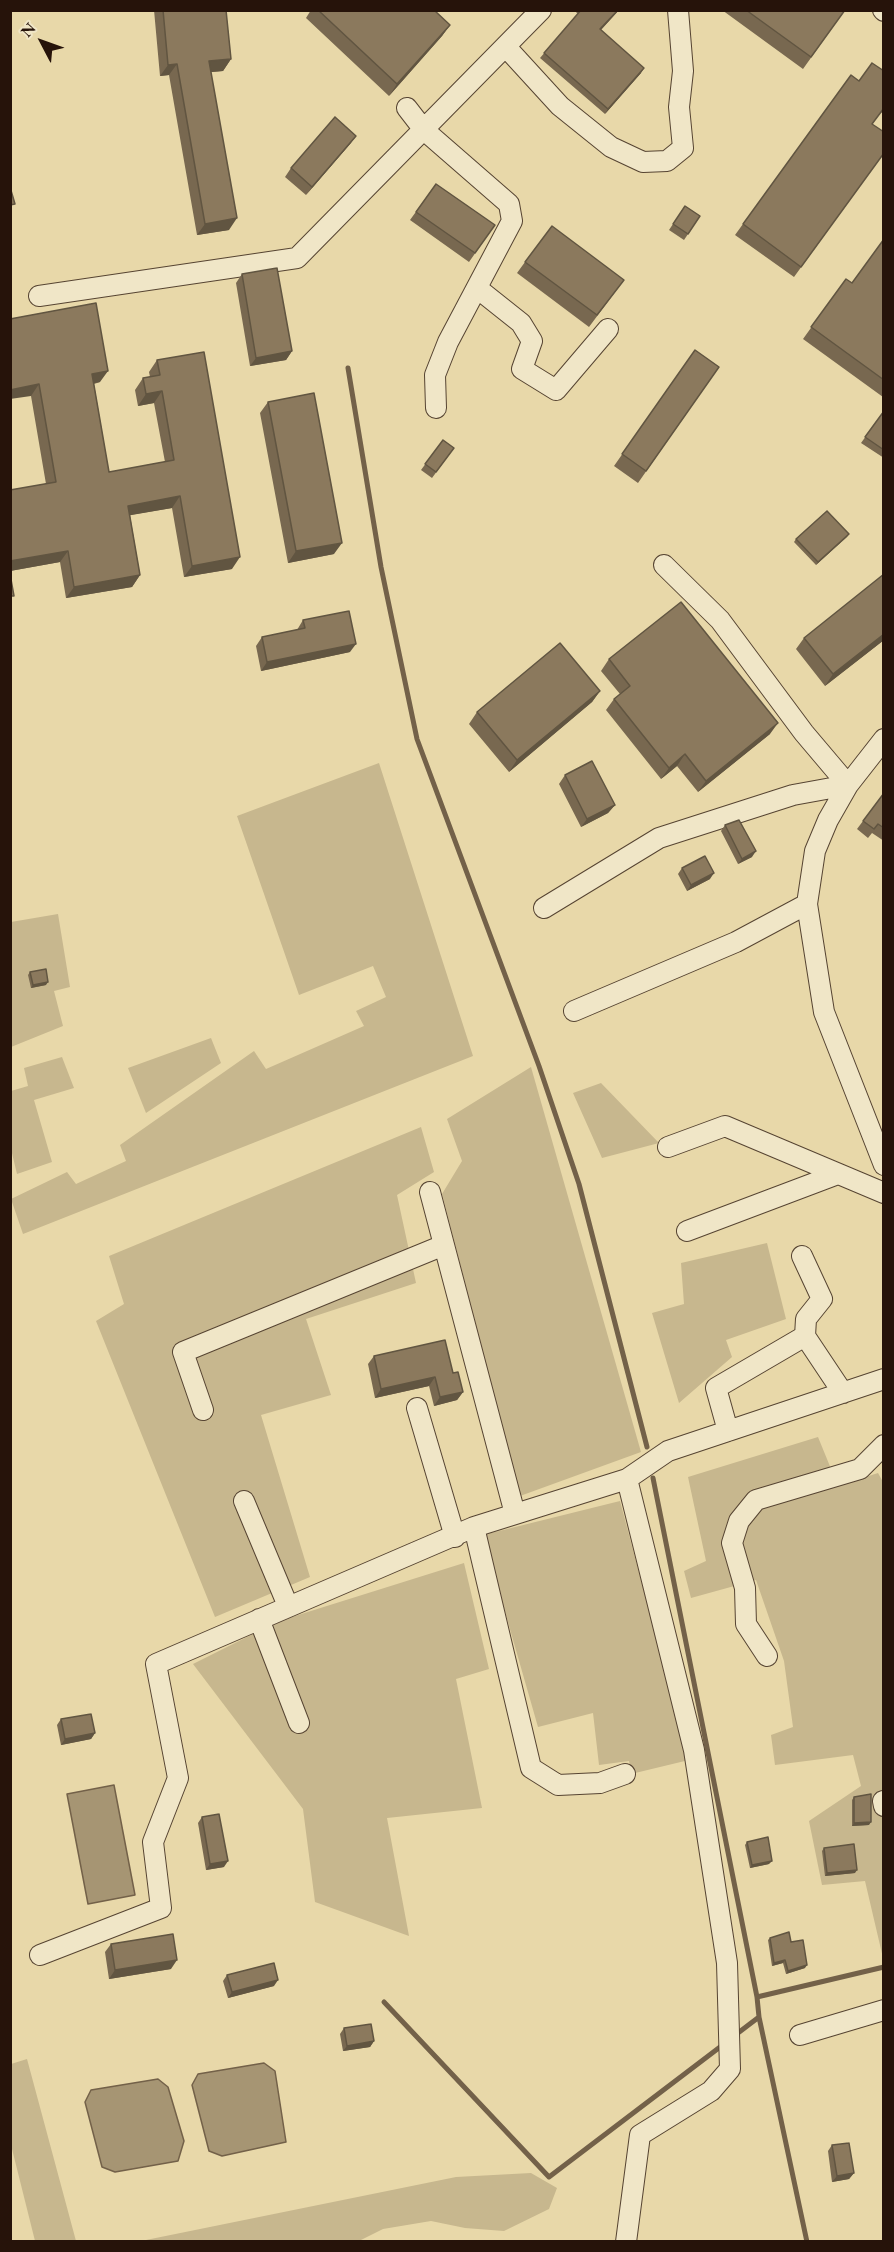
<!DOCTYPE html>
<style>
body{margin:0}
#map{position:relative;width:894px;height:2252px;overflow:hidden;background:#e8d8a9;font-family:"EB Garamond",serif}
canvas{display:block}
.frame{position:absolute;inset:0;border:12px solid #26130a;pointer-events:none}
.north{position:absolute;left:12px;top:12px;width:60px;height:60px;-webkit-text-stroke:4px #f0e6c7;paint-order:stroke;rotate:311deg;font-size:16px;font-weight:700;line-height:24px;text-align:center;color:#26130a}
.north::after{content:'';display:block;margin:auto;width:21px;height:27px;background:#26130a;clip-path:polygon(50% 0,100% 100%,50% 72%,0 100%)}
</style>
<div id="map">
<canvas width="894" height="2252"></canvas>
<div class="frame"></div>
<div class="north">N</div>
</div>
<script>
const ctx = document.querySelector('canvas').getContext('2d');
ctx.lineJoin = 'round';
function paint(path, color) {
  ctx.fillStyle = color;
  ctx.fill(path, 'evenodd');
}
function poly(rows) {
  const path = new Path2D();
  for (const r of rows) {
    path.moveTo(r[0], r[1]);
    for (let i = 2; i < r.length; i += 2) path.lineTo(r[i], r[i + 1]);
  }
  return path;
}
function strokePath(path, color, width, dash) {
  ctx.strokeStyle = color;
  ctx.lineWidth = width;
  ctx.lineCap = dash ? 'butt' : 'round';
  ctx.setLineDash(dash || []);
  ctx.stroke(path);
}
paint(poly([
 [379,763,473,1056,23,1234,11,1199,67,1172,76,1184,126,1161,120,1145,254,1051,266,1069,364,1026,356,1011,386,997,373,966,299,995,237,816],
 [58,914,70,987,54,991,63,1026,11,1047,11,922],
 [211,1038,221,1063,146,1113,128,1068],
 [62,1057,74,1088,34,1100,52,1162,17,1174,11,1149,11,1091,28,1086,24,1068],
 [531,1067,641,1452,520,1496,442,1194,462,1161,447,1119],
 [601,1083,659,1143,602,1158,573,1093],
 [421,1127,434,1172,397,1195,416,1283,306,1319,331,1395,261,1415,310,1577,215,1617,96,1321,124,1304,109,1256],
 [767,1243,786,1319,726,1340,732,1357,679,1403,652,1313,684,1304,681,1263],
 [818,1437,838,1486,878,1473,883,1482,883,1958,865,1881,822,1885,809,1821,861,1786,853,1755,775,1765,771,1735,793,1727,784,1661,756,1580,691,1598,684,1571,706,1561,688,1477],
 [620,1501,689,1760,631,1774,629,1761,599,1765,593,1713,538,1727,483,1535],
 [464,1563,489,1669,456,1679,482,1808,387,1818,409,1936,315,1902,303,1809,193,1664,279,1621],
 [27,2059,76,2241,35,2241,11,2145,11,2064],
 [531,2173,557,2188,549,2209,504,2231,465,2228,431,2221,383,2229,359,2241,141,2241,456,2177]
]), '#c7b78e');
const water = poly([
 [114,1785,135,1895,88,1904,67,1794,114,1785],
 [264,2063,275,2071,286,2142,222,2156,209,2151,192,2085,198,2074,264,2063],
 [158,2079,168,2087,184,2141,178,2161,115,2172,102,2167,85,2102,91,2090,158,2079]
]);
paint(water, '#a69573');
strokePath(water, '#736149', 1.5);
strokePath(poly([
 [348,368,381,567,417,739,539,1066,579,1184,647,1447],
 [653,1478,757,1997,759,2017,807,2242],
 [757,1997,884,1967],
 [384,2002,549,2177,724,2044],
 [734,2036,759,2017]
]), '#736149', 5);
const minor = poly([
 [883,10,884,11],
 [506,47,560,106,611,147,643,162,667,161,683,148,679,107,683,71,678,10],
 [407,108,424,130,509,204,512,221,448,342,435,375,436,408],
 [477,288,521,323,532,341,522,369,556,390,608,329],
 [39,296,297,258,541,10],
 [884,739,848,785,828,820,815,851,807,904,824,1012,884,1165],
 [544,908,659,838,793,795,848,785,804,733,720,620,664,565],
 [574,1011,736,942,807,904],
 [668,1147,725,1126,884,1193],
 [430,1192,515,1514],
 [687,1231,838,1174],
 [802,1256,822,1299,806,1319,805,1336],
 [417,1408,455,1537],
 [203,1410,183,1352,444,1245],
 [728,1431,716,1388,805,1336,843,1393],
 [244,1501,288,1606],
 [474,1527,531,1768,558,1785,600,1783,625,1774],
 [259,1619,299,1723],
 [767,1656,746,1624,745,1588,732,1543,739,1521,756,1500,860,1469,884,1445],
 [883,1801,884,1806],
 [40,1955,161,1908,153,1842,178,1778,156,1664,474,1527,627,1479,668,1451,884,1379],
 [800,2035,884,2010],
 [626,2242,640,2135,711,2091,730,2069,727,1963,694,1750,627,1479]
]);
strokePath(minor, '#564432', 22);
strokePath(minor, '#f0e6c7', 20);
paint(poly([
 [154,10,226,10,231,59,223,71,211,72,229,230,197,235,169,75,160,76],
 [311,10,434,10,450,25,442,36,389,96,306,18],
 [576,10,619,10,601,30,641,73,605,114,540,58,578,14,575,11],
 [722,10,845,10,803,69],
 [884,71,884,115,881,112,872,124,884,153,794,277,735,235,851,75,859,81],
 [356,136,350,144,306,195,285,177,291,168],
 [436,184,495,225,469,262,410,220],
 [685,206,700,216,684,240,669,230],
 [884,239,884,396,883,397,803,339,846,279,852,283],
 [525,262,624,280,589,327,517,273],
 [242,274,292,351,286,360,250,366,236,283],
 [10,319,100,382,94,384,109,472,165,462,154,403,138,406,135,390,143,378,150,377,149,372,157,360,232,569,184,577,172,508,130,515,140,575,132,587,66,598,60,562,10,571,10,490,46,484,31,396],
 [695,350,719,367,638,483,614,466],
 [268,402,334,554,288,563,260,413],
 [884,411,884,458,861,443],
 [443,440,454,448,432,478,421,470],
 [849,534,816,565,794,542,796,539],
 [884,574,884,640,825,686,796,649,804,638],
 [303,620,350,652,261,671,256,646,262,637,297,630],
 [609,659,770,734,698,792,677,766,661,779,606,710,614,699,620,694,601,671],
 [600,691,592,702,509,772,469,724,477,712],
 [565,775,615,805,608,813,581,827,559,784],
 [884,793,884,841,872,833,868,838,857,829],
 [725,825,752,857,738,864,721,831],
 [682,868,710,879,687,891,678,874],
 [30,972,46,985,31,988,28,975],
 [374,1356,453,1373,463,1392,457,1400,434,1406,429,1386,375,1398,368,1364],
 [61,1719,95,1733,91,1739,61,1745,57,1725],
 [854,1797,869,1825,852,1826,852,1800],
 [202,1817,224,1867,206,1870,198,1823],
 [747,1842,769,1864,750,1868,745,1845],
 [824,1848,855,1873,825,1876,822,1851],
 [770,1938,791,1942,805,1968,786,1974,783,1963,772,1966,768,1940],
 [111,1944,171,1969,109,1979,105,1952],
 [227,1975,274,1986,228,1998,223,1981],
 [344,2028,374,2041,370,2047,343,2051,340,2034],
 [832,2145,854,2173,849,2179,832,2182,828,2151]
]), '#786850');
paint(poly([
 [618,10,619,10,597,34,600,29],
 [450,25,442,36,389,96,397,84],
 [231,59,223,71,201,73,209,61],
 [177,64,169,75,160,76,168,65],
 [644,68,641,73,605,114,608,109],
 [356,136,350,144,306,195,312,187],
 [237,218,229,230,197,235,205,224],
 [292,351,286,360,250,366,256,358],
 [108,371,100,382,84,385,92,374],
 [39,384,31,396,10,399,10,390],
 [162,391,154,403,138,406,146,394],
 [180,496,172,508,120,517,128,506],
 [849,534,847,537,816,565,818,562],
 [342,543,334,554,288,563,296,551],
 [68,551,60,562,10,571,10,561],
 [240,557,232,569,184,577,192,566],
 [140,575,132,587,66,598,74,587],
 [884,634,884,640,825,686,833,674],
 [356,644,350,652,261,671,267,662],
 [600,691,592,702,509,772,517,760],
 [778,723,770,734,698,792,706,781],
 [685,754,677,766,661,779,669,768],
 [615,805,608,813,581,827,587,819],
 [756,851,752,857,738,864,742,859],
 [714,873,710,879,687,891,691,885],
 [48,982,46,985,31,988,33,985],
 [435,1377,429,1386,375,1398,381,1389],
 [463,1392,457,1400,434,1406,440,1397],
 [95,1733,91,1739,61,1745,65,1739],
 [871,1822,869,1825,852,1826,854,1823],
 [228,1861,224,1867,206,1870,210,1864],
 [772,1861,769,1864,750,1868,752,1865],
 [857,1870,855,1873,825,1876,827,1873],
 [177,1960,171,1969,109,1979,115,1970],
 [785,1960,783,1963,772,1966,774,1963],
 [807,1965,805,1968,786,1974,788,1971],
 [278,1980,274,1986,228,1998,232,1992],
 [374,2041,370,2047,343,2051,347,2046],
 [854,2173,849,2179,832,2182,837,2176]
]), '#615541');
const building = poly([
 [163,10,226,10,231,59,209,61,237,218,205,224,177,64,168,65,163,10],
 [318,10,434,10,450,25,397,84,318,10],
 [581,10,618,10,600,29,644,68,608,109,544,53,581,10],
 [746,10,845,10,811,57,746,10],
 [872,63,884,71,884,108,872,124,884,132,884,153,801,267,743,224,851,75,859,81,872,63],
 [335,117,356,136,312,187,291,168,335,117],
 [436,184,495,225,475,253,416,212,436,184],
 [10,187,15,204,10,205,10,187],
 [685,206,700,216,688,234,673,224,685,206],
 [552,226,624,280,597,315,525,262,552,226],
 [884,239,884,380,811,327,846,279,852,283,884,239],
 [277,268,292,351,256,358,242,274,277,268],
 [96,303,108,371,92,374,109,472,174,460,162,391,146,394,143,378,160,375,157,360,204,352,240,557,192,566,180,496,128,506,140,575,74,587,68,551,10,561,10,490,56,482,39,384,10,390,10,319,96,303],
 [695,350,719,367,646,471,622,454,695,350],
 [314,393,342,543,296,551,268,402,314,393],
 [884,411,884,450,865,437,884,411],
 [443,440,454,448,436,472,425,464,443,440],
 [827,511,849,534,818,562,796,539,827,511],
 [10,574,14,596,10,596,10,574],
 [884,574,884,634,833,674,804,638,884,574],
 [681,602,778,723,706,781,685,754,669,768,614,699,630,686,609,659,681,602],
 [349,611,356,644,267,662,262,637,305,628,303,620,349,611],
 [560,643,600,691,517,760,477,712,560,643],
 [592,761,615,805,587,819,565,775,592,761],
 [884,793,884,828,878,824,874,829,863,821,884,793],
 [739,820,756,851,742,859,725,825,739,820],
 [705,856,714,873,691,885,682,868,705,856],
 [46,969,48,982,33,985,30,972,46,969],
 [445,1340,453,1373,458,1372,463,1392,440,1397,435,1377,381,1389,374,1356,445,1340],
 [91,1714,95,1733,65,1739,61,1719,91,1714],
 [871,1794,871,1822,854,1823,854,1797,871,1794],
 [219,1814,228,1861,210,1864,202,1817,219,1814],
 [768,1837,772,1861,752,1865,747,1842,768,1837],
 [854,1844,857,1870,827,1873,824,1848,854,1844],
 [789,1932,791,1942,803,1940,807,1965,788,1971,785,1960,774,1963,770,1938,789,1932],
 [173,1934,177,1960,115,1970,111,1944,173,1934],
 [274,1963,278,1980,232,1992,227,1975,274,1963],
 [371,2024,374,2041,347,2046,344,2028,371,2024],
 [849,2143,854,2173,837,2176,832,2145,849,2143]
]);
paint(building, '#8b795d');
strokePath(building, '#615541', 1.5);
</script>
